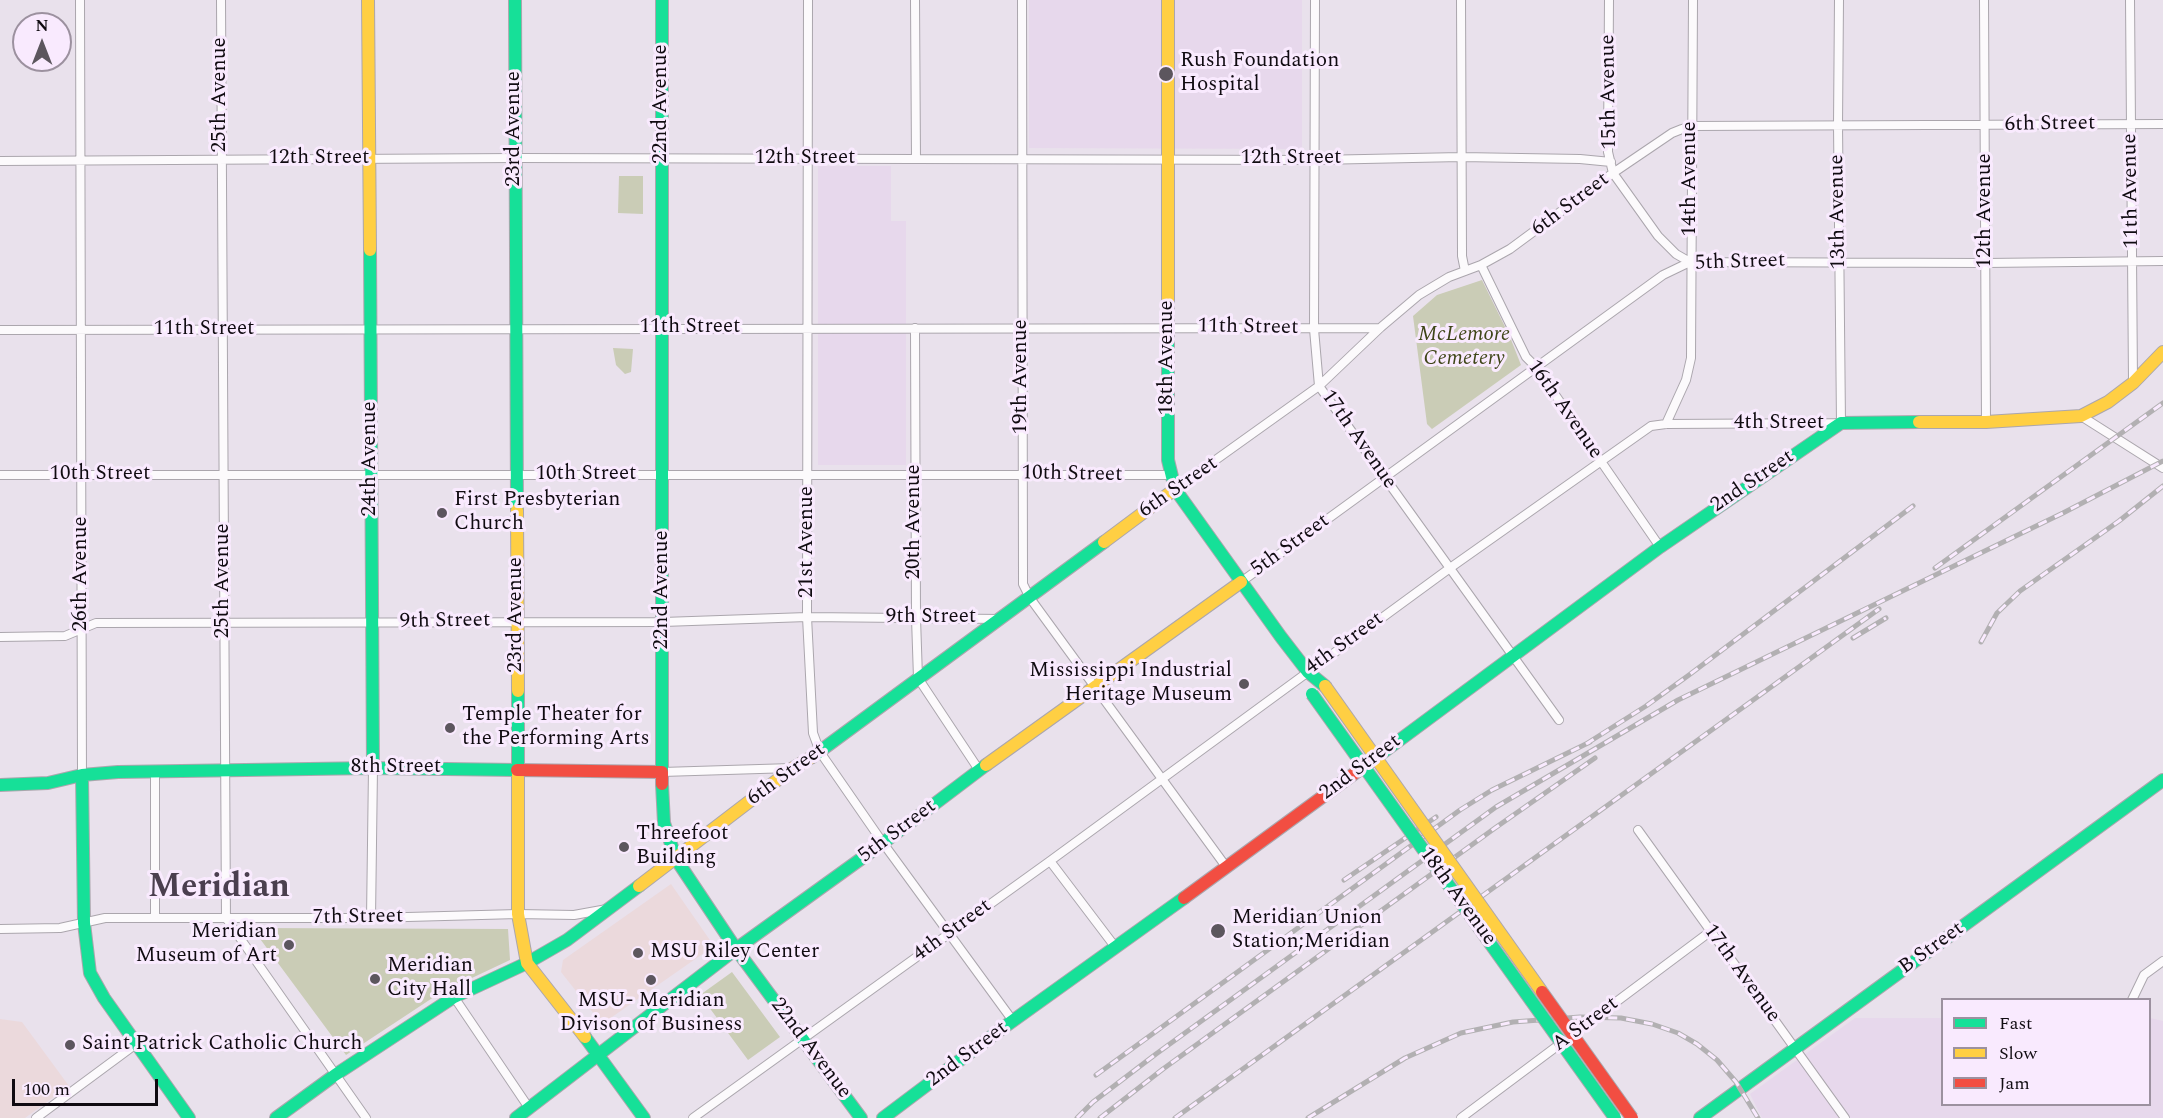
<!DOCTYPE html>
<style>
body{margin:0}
#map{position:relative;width:2163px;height:1118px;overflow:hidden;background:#e9e1ec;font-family:Spectral,serif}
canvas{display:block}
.legend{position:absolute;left:1941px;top:998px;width:210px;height:108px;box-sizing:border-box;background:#f9eafe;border:2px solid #9c919f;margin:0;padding:8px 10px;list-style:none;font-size:18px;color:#100b11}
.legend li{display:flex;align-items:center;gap:12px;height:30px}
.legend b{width:30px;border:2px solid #9c919f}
.north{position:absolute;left:12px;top:12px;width:60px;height:60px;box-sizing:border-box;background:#f9eafe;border:2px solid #9c919f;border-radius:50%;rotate:0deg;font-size:16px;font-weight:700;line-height:24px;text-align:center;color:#100b11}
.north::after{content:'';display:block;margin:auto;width:21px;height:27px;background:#5c565e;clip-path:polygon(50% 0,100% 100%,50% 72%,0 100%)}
.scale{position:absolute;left:12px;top:1079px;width:146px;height:27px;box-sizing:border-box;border:3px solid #100b11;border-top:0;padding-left:8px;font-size:18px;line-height:21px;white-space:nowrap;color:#100b11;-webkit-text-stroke:4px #f9eafe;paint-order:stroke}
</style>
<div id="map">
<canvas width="2163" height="1118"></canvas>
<ul class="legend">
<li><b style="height:8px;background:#16e098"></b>Fast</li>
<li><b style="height:8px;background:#ffcf43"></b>Slow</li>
<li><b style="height:8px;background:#f24e42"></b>Jam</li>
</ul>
<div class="north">N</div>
<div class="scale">100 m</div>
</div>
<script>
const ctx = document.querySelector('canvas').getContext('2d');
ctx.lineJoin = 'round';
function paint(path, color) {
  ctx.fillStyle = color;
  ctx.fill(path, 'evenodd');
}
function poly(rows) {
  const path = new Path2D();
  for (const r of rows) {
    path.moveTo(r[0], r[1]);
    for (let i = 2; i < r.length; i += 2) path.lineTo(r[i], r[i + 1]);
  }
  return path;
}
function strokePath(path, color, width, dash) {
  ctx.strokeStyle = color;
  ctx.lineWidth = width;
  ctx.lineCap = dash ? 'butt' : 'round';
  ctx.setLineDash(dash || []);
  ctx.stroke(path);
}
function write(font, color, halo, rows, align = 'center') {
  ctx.font = font + ' Spectral,serif';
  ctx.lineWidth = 6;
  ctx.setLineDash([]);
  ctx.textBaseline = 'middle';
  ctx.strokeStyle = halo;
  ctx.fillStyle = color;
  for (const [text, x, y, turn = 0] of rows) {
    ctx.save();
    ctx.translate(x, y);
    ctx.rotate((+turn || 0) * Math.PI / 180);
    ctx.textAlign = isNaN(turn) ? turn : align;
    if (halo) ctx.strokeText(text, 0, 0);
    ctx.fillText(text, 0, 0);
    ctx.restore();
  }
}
paint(poly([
 [1029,0,1302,0,1302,149,1029,148],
 [818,166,891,166,891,221,906,221,906,465,818,465],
 [1855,1018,1942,1018,1942,1104,2150,1104,2150,1018,2163,1021,2163,1118,1762,1118,1750,1094]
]), '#e7d8ec');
paint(poly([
 [671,884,714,946,602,1024,561,972,563,960],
 [0,1019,22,1022,69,1086,25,1118,0,1118]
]), '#ebd9dc');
paint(poly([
 [619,176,643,176,643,214,618,213],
 [1482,280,1510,337,1521,365,1432,429,1427,424,1413,316,1437,295],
 [613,348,633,349,631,372,625,374,616,365],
 [252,928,508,929,510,960,440,993,346,1055],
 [732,972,780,1037,748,1060,700,995]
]), '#caccb6');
const street = poly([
 [80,0,82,775],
 [221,0,226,918,366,1118],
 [808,0,807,617,813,733,820,752,883,843,1013,1021],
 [915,0,916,159],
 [1022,0,1023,584,1030,598,1227,868],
 [1315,0,1314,329,1319,386,1559,720],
 [1461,0,1462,256,1465,271],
 [1609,0,1608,152,1613,173,1658,236,1676,254,1690,262],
 [1984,0,1986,422],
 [2130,0,2133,382],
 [0,161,516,158,1316,160,1461,157,1580,159,1611,162],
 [1481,265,1526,357,1536,367,1660,547],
 [915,328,916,618,918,678,979,770],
 [0,330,1380,328],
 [2081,416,2163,468],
 [1666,424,1686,380,1691,358,1693,0],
 [0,475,1172,475],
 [1175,489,1319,386,1380,328,1419,295,1449,277,1481,265,1510,249,1613,173,1672,133,1682,129,1691,126,2163,124],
 [1241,582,1663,275,1690,262,1986,263,2163,261],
 [0,637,65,636,96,623,663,622,807,617,1001,619],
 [155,771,155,918],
 [662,772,792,768],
 [1638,830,1845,1118],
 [1050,861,1116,948],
 [371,918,373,768],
 [0,929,60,928,105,918,371,918,518,914,574,915,607,909],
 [454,997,529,1108],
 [2132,1000,2144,975,2163,961],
 [36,1118,136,1044],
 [693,1118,1050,861,1450,568,1651,426,1666,424,1841,423,1838,125,1839,0],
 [1461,1118,1711,931]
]);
const fast = poly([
 [515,0,517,510],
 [662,0,662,772],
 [370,250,373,768],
 [1168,321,1168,460,1175,489,1281,637,1308,672,1325,686],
 [518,691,518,770],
 [812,757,1104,542],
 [1366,765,1660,547,1841,423,1919,422],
 [82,775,84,923,90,973,104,998,189,1118],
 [662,784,664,823,676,859,736,949,861,1118],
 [0,785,48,783,82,775,118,772,373,768,517,770],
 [585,1037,644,1118],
 [276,1118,335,1075,454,997,527,963,567,940,639,886],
 [516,1118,736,949,883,843,986,765],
 [883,1118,1000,1030,1184,898],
 [1700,1118,2163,780]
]);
const slow = poly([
 [368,0,370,250],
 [1168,0,1168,321],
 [1919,422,1986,422,2081,416,2108,402,2133,383,2163,352],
 [517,510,518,691],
 [1104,542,1175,489],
 [986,765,1241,582],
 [518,770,518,914,527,963,585,1037],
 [639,886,793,768,812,757]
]);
const jam = poly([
 [517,770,662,772,662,784],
 [1184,898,1366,765]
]);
strokePath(street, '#aba6ad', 10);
strokePath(fast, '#aba6ad', 14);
strokePath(slow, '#aba6ad', 14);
strokePath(jam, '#aba6ad', 14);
strokePath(street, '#fcfafc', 8);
strokePath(fast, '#16e098', 12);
strokePath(slow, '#ffcf43', 12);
strokePath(jam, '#f24e42', 12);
const rail = poly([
 [1935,568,2163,403],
 [1853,638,1886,618],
 [1981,642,1997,613,2020,591,2119,521,2163,486],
 [1586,744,1646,706,1689,675,1913,506],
 [1344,880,1436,817],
 [1096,1075,1460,810,1492,790,1590,742],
 [1077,1118,1093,1102,1156,1054,1496,807,1678,700,2063,513,2163,461],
 [1100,1118,1163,1069,1495,828,1595,758],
 [1175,1118,1879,609],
 [1308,1118,1405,1058,1461,1033,1513,1022,1580,1017,1621,1018,1652,1024,1678,1033,1697,1044,1717,1060,1736,1082,1758,1118]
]);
strokePath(rail, '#b2b0b2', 5);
strokePath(rail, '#f9eafe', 3, [9]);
const fastBridge = poly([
 [1312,694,1615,1118]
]);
const slowBridge = poly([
 [1325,686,1542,992]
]);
const jamBridge = poly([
 [1542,992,1632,1118]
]);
strokePath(fastBridge, '#aba6ad', 14, []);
strokePath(slowBridge, '#aba6ad', 14, []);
strokePath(jamBridge, '#aba6ad', 14, []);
strokePath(fastBridge, '#16e098', 12);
strokePath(slowBridge, '#ffcf43', 12);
strokePath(jamBridge, '#f24e42', 12);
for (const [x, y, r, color] of [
 [1166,74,8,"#5c565e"],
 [442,513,6,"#5c565e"],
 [1244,684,6,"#5c565e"],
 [450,728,6,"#5c565e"],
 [624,847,6,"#5c565e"],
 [1218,931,8,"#5c565e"],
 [289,945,6,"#5c565e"],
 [638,953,6,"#5c565e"],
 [375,979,6,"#5c565e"],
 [651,980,6,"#5c565e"],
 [70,1045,6,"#5c565e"]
]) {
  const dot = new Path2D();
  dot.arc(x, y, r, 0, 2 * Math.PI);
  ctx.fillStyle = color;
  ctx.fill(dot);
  strokePath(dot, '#f9eafe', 2);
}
write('21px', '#100b11', '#f9eafe', [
 ["Rush Foundation",1180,62],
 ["Hospital",1180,86],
 ["First Presbyterian",454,501],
 ["Church",454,525],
 ["Mississippi Industrial",1232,672,"right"],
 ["Heritage Museum",1232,696,"right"],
 ["Temple Theater for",462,716],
 ["the Performing Arts",462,740],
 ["Threefoot",636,835],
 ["Building",636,859],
 ["Meridian Union",1232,919],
 ["Station;Meridian",1232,943],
 ["Meridian",277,933,"right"],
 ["Museum of Art",277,957,"right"],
 ["MSU Riley Center",650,953],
 ["Meridian",387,967],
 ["City Hall",387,991],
 ["MSU- Meridian",651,1002,"center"],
 ["Divison of Business",651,1026,"center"],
 ["Saint Patrick Catholic Church",82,1045]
], 'left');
write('21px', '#100b11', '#f9eafe', [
 ["15th Avenue",1610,92,-91],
 ["25th Avenue",221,95,-90],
 ["22nd Avenue",662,104,-90],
 ["6th Street",2050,125,-1],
 ["23rd Avenue",515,129,-90],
 ["12th Street",319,159],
 ["12th Street",805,159],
 ["12th Street",1291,159],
 ["14th Avenue",1691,179,-90],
 ["11th Avenue",2132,191,-91],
 ["6th Street",1571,205,-37],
 ["12th Avenue",1986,211,-90],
 ["13th Avenue",1839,212,-91],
 ["5th Street",1740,263,-2],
 ["11th Street",690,328],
 ["11th Street",1248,328,1],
 ["11th Street",204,330],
 ["18th Avenue",1168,358,-90],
 ["19th Avenue",1022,377,-90],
 ["16th Avenue",1564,410,55],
 ["4th Street",1779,424],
 ["17th Avenue",1358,440,55],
 ["24th Avenue",371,459,-90],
 ["10th Street",100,475],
 ["10th Street",586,475],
 ["10th Street",1072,475,1],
 ["2nd Street",1753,482,-34],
 ["6th Street",1179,488,-35],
 ["20th Avenue",915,522,-90],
 ["21st Avenue",808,542,-90],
 ["5th Street",1291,546,-36],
 ["26th Avenue",82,574,-90],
 ["25th Avenue",224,581,-90],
 ["22nd Avenue",663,590,-90],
 ["23rd Avenue",517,615,-90],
 ["9th Street",931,618],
 ["9th Street",445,622,-1],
 ["4th Street",1345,644,-36],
 ["8th Street",396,768],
 ["2nd Street",1361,768,-37],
 ["6th Street",787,775,-36],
 ["5th Street",898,832,-37],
 ["18th Avenue",1457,897,54],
 ["7th Street",358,918,-1],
 ["4th Street",953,931,-36],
 ["B Street",1932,949,-36],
 ["17th Avenue",1741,974,54],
 ["A Street",1586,1025,-37],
 ["22nd Avenue",810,1049,53],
 ["2nd Street",968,1055,-37]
]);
write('italic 21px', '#3e4517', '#f9eafe', [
 ["McLemore",1464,336],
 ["Cemetery",1464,360]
]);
write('bold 33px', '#4b3f4f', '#f9eafe', [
 ["Meridian",219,890]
]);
</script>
